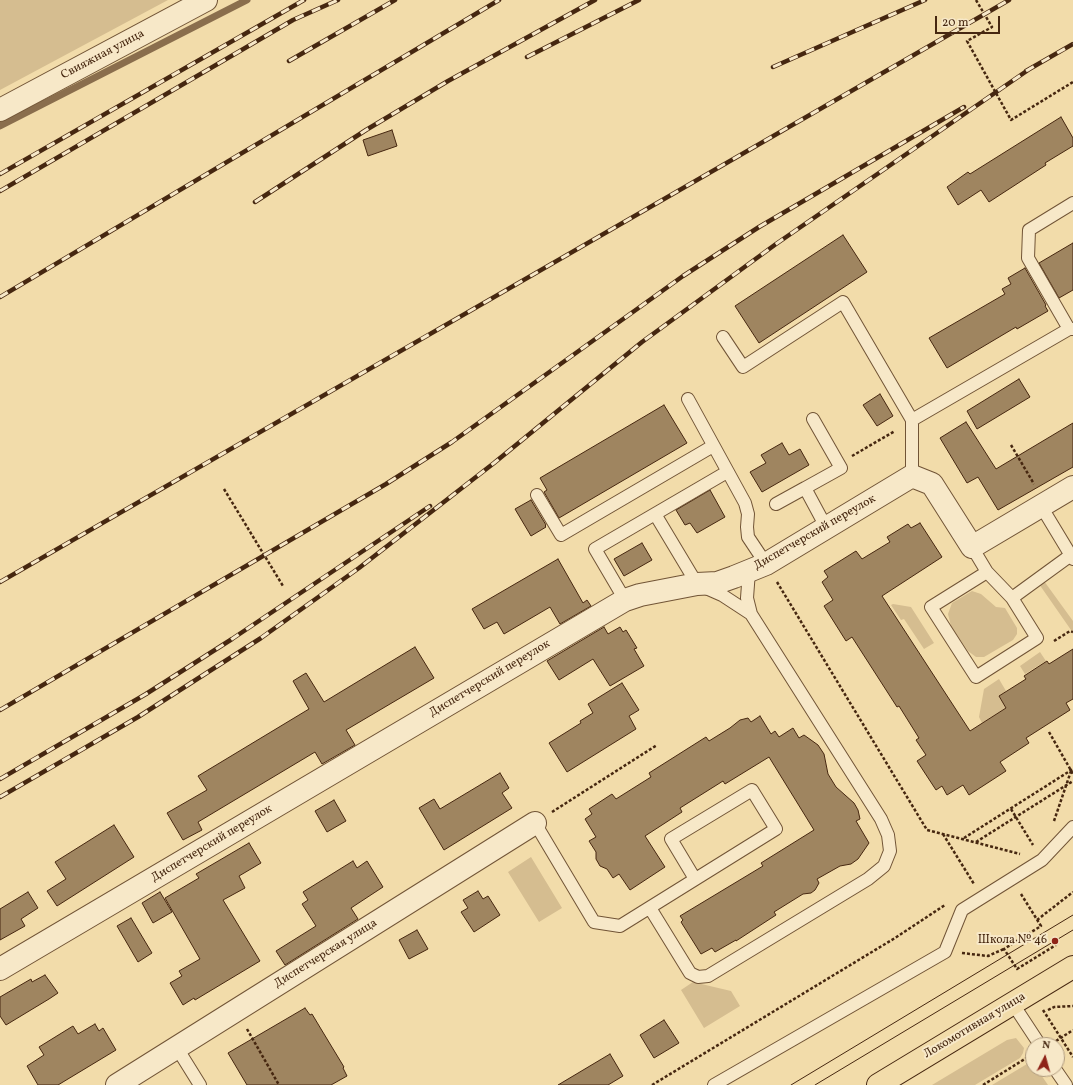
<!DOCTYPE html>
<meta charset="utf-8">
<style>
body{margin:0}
#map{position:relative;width:1073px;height:1085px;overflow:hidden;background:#f2dcaa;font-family:Vollkorn,serif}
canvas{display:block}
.north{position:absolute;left:1025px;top:1037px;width:40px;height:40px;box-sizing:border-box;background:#f7e8c8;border:1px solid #b09b7e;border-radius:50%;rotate:6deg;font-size:11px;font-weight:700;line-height:16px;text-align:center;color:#462710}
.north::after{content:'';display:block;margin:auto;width:14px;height:18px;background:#8f2418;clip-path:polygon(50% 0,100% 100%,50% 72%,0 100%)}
.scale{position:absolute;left:935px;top:16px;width:65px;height:18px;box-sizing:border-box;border:2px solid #462710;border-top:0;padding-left:5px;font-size:12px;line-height:14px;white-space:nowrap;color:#462710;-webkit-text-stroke:3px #f7e8c8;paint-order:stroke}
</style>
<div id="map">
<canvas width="1073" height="1085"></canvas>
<div class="north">N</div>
<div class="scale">20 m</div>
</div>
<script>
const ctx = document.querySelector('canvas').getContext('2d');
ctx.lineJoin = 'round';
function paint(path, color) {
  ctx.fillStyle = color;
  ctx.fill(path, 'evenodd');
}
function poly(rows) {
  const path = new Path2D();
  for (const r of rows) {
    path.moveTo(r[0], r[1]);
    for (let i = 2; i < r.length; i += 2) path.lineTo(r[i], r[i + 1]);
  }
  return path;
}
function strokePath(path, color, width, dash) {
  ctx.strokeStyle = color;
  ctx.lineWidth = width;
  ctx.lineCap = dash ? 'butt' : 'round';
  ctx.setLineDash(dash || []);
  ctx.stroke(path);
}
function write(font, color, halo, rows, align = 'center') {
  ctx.font = font + ' Vollkorn,serif';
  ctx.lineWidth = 4;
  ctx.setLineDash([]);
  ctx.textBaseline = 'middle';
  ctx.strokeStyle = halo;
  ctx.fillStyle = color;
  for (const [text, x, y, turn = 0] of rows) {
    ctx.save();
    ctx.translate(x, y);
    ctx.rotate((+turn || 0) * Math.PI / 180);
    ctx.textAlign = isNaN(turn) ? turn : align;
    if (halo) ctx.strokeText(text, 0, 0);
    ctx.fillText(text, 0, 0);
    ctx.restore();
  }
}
paint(poly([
 [0,0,168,0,0,90],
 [1044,581,1073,621,1073,630,1071,630,1039,584],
 [972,591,981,594,996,607,1005,608,1017,628,1017,634,1013,640,984,657,976,657,968,651,951,626,948,614,952,603],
 [893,604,911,607,934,643,924,649,904,619,901,620,891,605],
 [1040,652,1046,661,1025,674,1020,666],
 [999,679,1006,691,999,696,1006,708,982,723,979,717,984,689],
 [531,857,562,908,539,922,508,872],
 [693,982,731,991,740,1006,704,1028,681,990],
 [1016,1038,1024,1048,1023,1053,1020,1058,975,1085,932,1085,1007,1040],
 [1032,1061,1033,1069,1037,1069,1048,1085,992,1085]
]), '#d5bd90');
strokePath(poly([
 [0,126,247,0]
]), '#8a6e4d', 7);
const building = poly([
 [1061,117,1073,138,1073,146,1045,163,1046,165,989,202,981,190,958,205,947,187,968,172,970,174,1061,117],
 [392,130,397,146,368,156,363,140,392,130],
 [843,235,867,272,759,343,735,306,843,235],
 [1073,243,1073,290,1059,298,1039,263,1073,243],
 [1025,268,1046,305,1045,306,1048,311,1017,329,1016,327,947,368,929,338,1005,294,1002,289,1011,284,1008,278,1025,268],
 [1019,379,1030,397,977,429,967,411,1019,379],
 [880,394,893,416,877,426,863,405,880,394],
 [664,405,687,443,559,518,544,492,547,490,540,478,664,405],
 [966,422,996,469,1073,423,1073,467,998,510,978,477,967,483,940,438,966,422],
 [782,443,789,455,800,449,809,465,762,492,750,472,766,463,761,455,782,443],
 [710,490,725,517,697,533,690,523,685,525,676,510,710,490],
 [531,500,546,525,545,526,546,527,531,536,515,509,531,500],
 [920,523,942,557,882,596,970,731,1006,708,999,696,1026,679,1024,676,1047,661,1049,664,1073,649,1073,699,1066,703,1070,710,1026,738,1029,743,1000,762,1006,771,969,795,963,785,947,795,942,786,936,790,917,761,926,755,916,740,919,738,899,706,897,707,852,637,846,641,824,606,833,600,822,582,828,577,824,571,856,551,862,559,890,542,887,537,908,524,911,528,920,523],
 [642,543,652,560,624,576,614,559,642,543],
 [558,559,583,603,587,600,591,606,560,624,550,607,504,634,497,622,484,629,472,609,558,559],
 [604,627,608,634,620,627,623,632,626,630,637,648,634,649,644,666,610,686,593,659,559,680,547,661,604,627],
 [415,647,434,678,346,730,355,745,322,764,315,752,198,822,202,830,183,840,167,813,207,790,198,776,309,709,293,681,306,673,324,702,415,647],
 [622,683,639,710,629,716,636,729,567,772,549,743,581,723,580,721,593,713,588,704,622,683],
 [760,716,771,734,775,731,779,737,793,728,799,738,804,735,818,745,824,754,828,774,836,787,854,803,858,810,860,819,856,821,869,843,858,859,851,864,840,866,817,879,819,883,815,890,811,893,803,894,774,912,776,915,736,941,736,940,715,952,712,948,701,954,681,922,683,920,680,916,763,866,761,863,814,830,769,757,725,784,723,781,680,808,682,812,645,836,665,867,630,890,619,874,613,878,607,869,600,866,596,859,596,852,589,841,596,837,585,819,592,814,589,809,612,794,616,799,651,777,649,773,706,737,709,741,730,728,740,720,748,718,751,722,760,716],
 [500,773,509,788,502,793,512,808,444,850,419,808,434,799,440,809,500,773],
 [334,800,346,821,327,832,315,811,334,800],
 [114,825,134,857,57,906,47,891,66,879,55,862,114,825],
 [249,843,261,863,239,876,245,888,223,900,260,961,195,1000,194,998,183,1005,170,983,182,976,179,971,200,959,165,898,199,878,196,874,249,843],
 [353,861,357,868,367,861,383,887,351,908,358,919,285,965,276,951,316,926,302,904,308,900,303,892,353,861],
 [478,891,483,899,488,896,500,915,474,932,461,912,468,908,463,900,478,891],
 [28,892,38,908,21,919,25,926,0,940,0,909,28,892],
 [160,892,172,912,153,923,142,903,160,892],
 [131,918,152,953,138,962,117,926,131,918],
 [417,930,428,949,409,959,399,940,417,930],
 [45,975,58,993,49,999,6,1025,0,1016,0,997,31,979,32,982,45,975],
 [305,1008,310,1015,312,1014,321,1029,344,1067,343,1068,347,1076,331,1085,247,1085,228,1053,305,1008],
 [664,1020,679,1043,654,1058,640,1035,664,1020],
 [95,1024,99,1031,103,1028,116,1050,58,1085,38,1085,27,1066,44,1055,39,1047,73,1026,78,1034,95,1024],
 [610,1054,623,1076,608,1085,558,1085,610,1054]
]);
paint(building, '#9f8560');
strokePath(building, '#462710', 1);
const service = poly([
 [1069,329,1028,258,1029,230,1073,203],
 [723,337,743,367,843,302,912,420,912,476],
 [688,399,745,503,748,514,747,527,748,537,766,564],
 [912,420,1069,329,1073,329],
 [805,488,841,468,813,419],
 [537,495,561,535,713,446],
 [776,504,805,488,826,527],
 [1041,506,1073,559],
 [655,514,697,584,722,595,751,614],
 [972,547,987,572,1012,598,1037,638,976,677,931,607,987,572],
 [1012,598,1071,555],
 [625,600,595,549,727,472],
 [535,823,594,922,620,926,776,829,752,790,671,839,695,879],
 [650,908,690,973,698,977,708,976,868,879,884,866,890,851,888,835,881,819,751,614,747,598,749,571],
 [1013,1004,1040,1045],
 [177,1048,200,1085],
 [1055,1069,1066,1085],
 [714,1085,945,952,962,910,1042,860,1073,827]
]);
const minor = poly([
 [0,110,206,0],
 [0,969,625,600,640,595,697,584,717,583,734,577,766,564,912,476,932,484,972,547,1073,487],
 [117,1085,535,823]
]);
const primary = poly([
 [878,1085,1073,967]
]);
strokePath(service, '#715436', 14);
strokePath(minor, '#715436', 24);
strokePath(primary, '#462710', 24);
strokePath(poly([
 [976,0,992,27,967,41,1011,120,1073,82],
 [1011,445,1034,484],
 [852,456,895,431],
 [224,489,283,586],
 [777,582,927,830,1020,854],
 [1054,641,1070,631,1073,632],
 [1049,732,1073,774],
 [1011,809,1033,845],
 [552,812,657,745],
 [1054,821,1071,771],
 [943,834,974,884],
 [964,838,1073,769],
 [976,842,1073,781],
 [1021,894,1041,926,1004,949,1017,969,1056,945],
 [1037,920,1073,892],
 [962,953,988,956,1004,949],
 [1043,1010,1073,1057],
 [1048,1010,1054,1007,1073,1006],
 [247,1029,279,1085],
 [1056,1041,1073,1030],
 [652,1085,895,938,945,905],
 [983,1085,1028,1057]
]), '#462710', 2.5, [3, 2]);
strokePath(service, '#f7e8c8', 12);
strokePath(minor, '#f7e8c8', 22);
strokePath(primary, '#f2dcaa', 22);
strokePath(poly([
 [791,1085,1073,915],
 [815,1085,1073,930]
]), '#462710', 1);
const rail = poly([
 [527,57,639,0],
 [289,61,395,0],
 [773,67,925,0],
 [1026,71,1073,44],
 [0,174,304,0],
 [0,191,293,20,338,0],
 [255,202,366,130,448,81,595,0],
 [0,297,499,0],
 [0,582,1009,0],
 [0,710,386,484,452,442,683,276,759,227,964,107],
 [0,779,146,694,232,639,430,506],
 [0,797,138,717,261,638,359,568,494,463,642,342,776,244,1031,68]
]);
strokePath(rail, '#462710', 4.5);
strokePath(rail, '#f7e8c8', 3, [9]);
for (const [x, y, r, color] of [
 [1055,941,4,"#8f2418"]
]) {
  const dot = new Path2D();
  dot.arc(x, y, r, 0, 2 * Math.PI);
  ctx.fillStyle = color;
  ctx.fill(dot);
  strokePath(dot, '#f7e8c8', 1.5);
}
write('12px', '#462710', '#f7e8c8', [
 ["Свияжная улица",103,55,-28],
 ["Диспетчерский переулок",815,533,-30],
 ["Диспетчерский переулок",490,679,-31],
 ["Диспетчерский переулок",212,844,-31],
 ["Диспетчерская улица",326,954,-32],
 ["Локомотивная улица",975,1026,-31]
]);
write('12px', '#462710', '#f7e8c8', [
 ["Школа № 46",1047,941]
], 'right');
</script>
